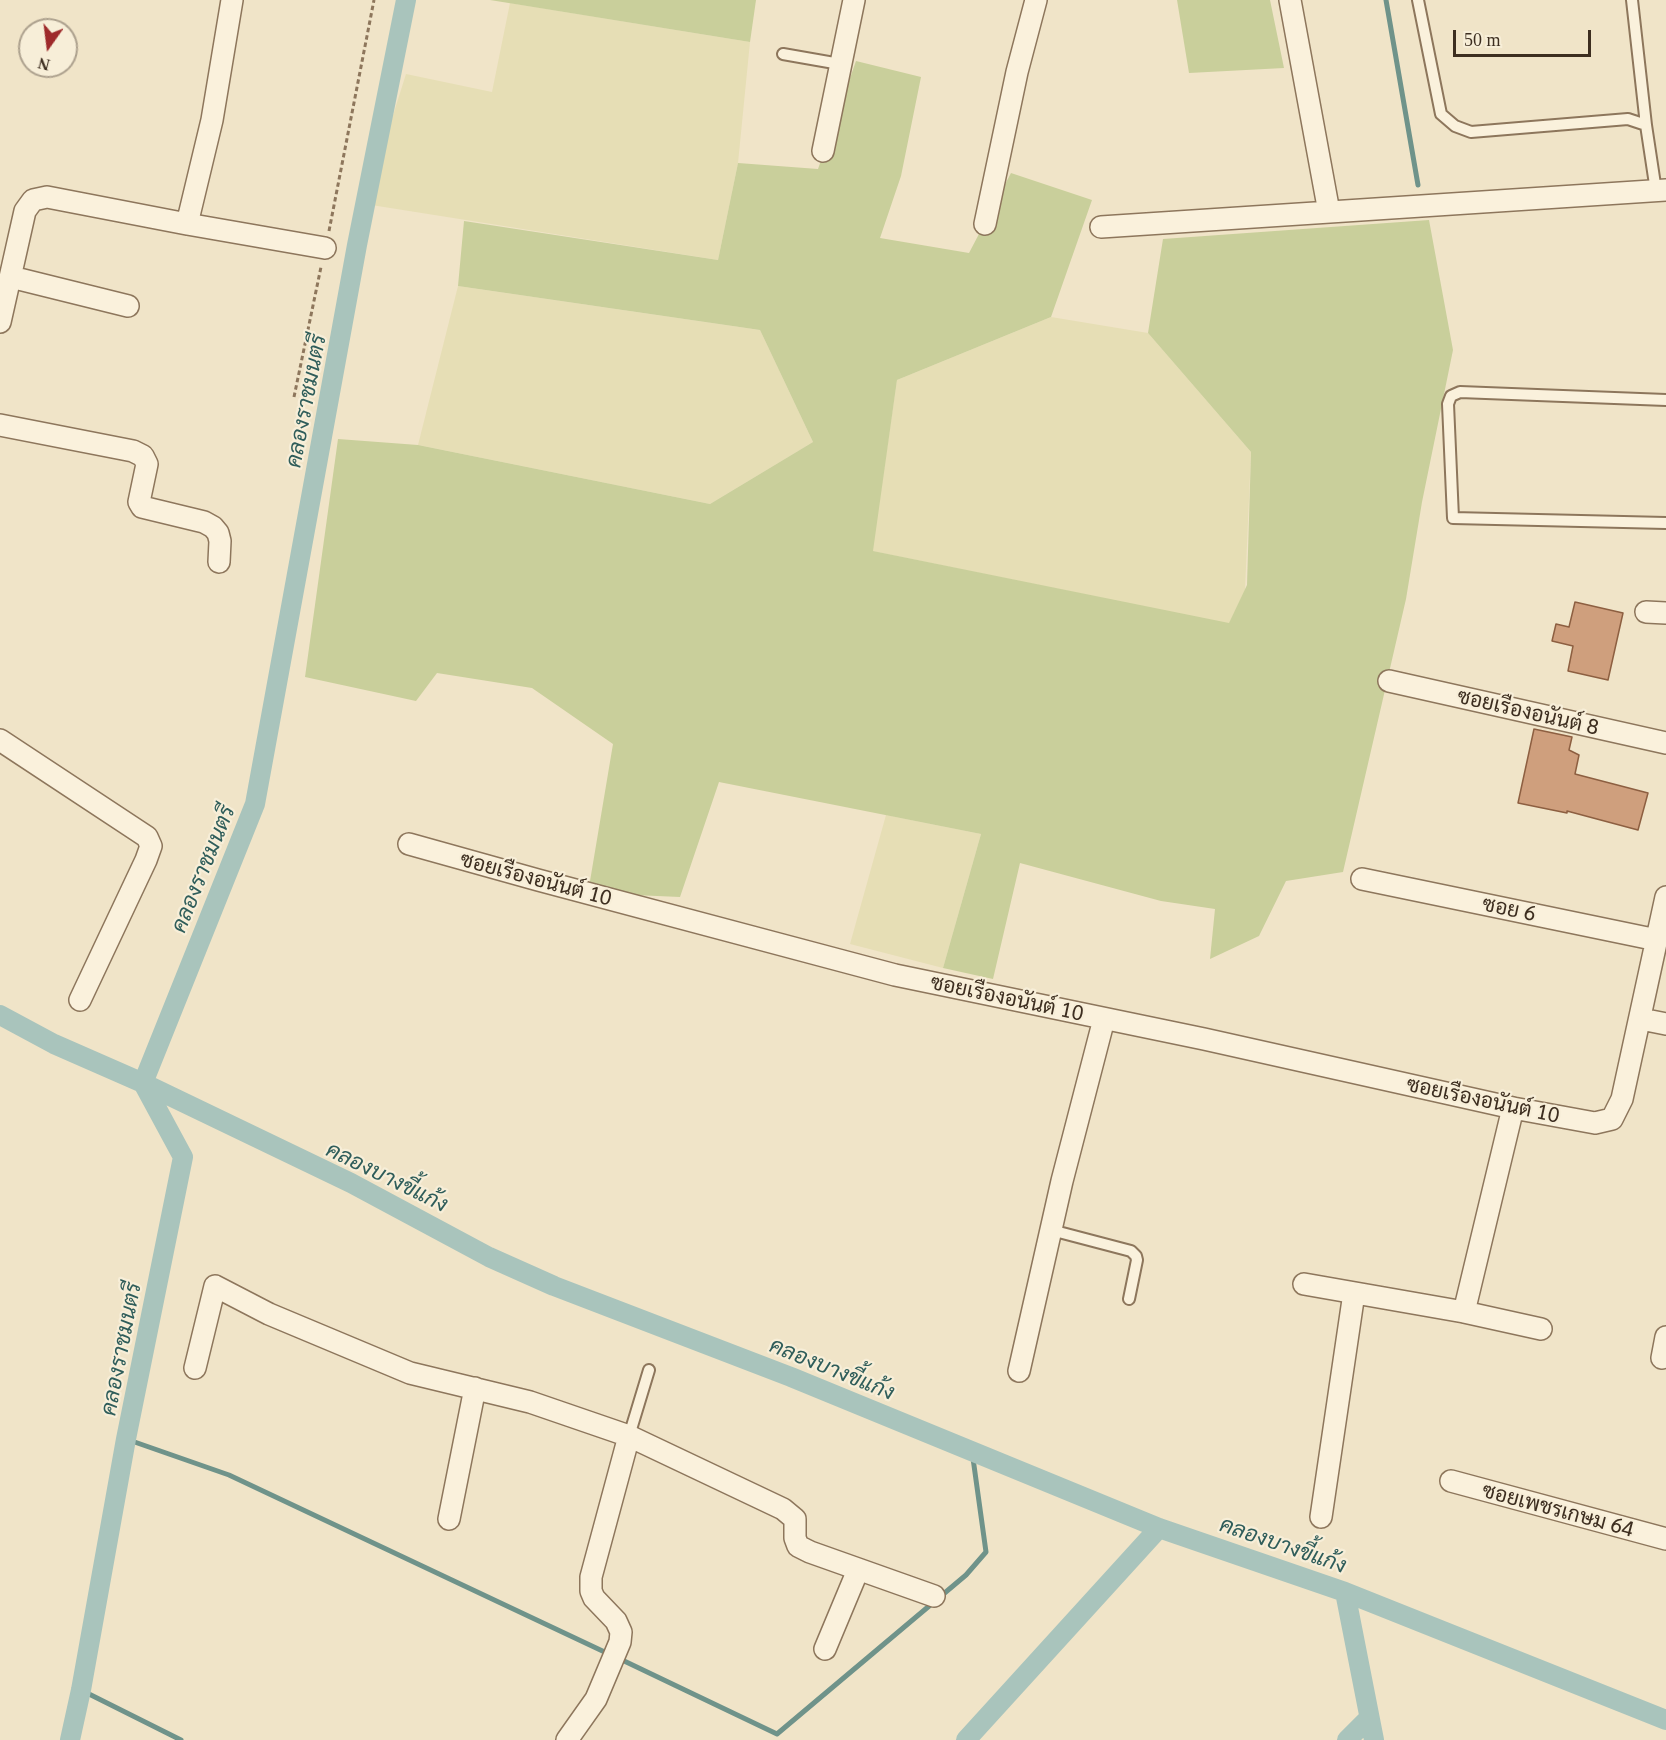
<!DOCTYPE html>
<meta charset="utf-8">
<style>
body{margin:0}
#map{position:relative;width:1666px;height:1740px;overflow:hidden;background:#f0e4c8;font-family:Georgia,serif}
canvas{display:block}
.north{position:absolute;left:18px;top:18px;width:60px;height:60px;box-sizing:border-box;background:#f7eed8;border:2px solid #ada18e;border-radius:50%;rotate:194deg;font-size:16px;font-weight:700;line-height:24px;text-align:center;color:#3d2e20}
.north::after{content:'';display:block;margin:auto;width:21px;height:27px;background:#9e2a2b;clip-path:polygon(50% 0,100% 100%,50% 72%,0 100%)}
.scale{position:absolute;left:1453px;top:30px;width:138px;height:27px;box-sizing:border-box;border:3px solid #3d2e20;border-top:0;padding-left:8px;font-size:18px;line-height:21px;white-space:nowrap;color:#3d2e20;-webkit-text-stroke:4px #f7eed8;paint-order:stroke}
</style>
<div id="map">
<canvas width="1666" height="1740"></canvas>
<div class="north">N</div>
<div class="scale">50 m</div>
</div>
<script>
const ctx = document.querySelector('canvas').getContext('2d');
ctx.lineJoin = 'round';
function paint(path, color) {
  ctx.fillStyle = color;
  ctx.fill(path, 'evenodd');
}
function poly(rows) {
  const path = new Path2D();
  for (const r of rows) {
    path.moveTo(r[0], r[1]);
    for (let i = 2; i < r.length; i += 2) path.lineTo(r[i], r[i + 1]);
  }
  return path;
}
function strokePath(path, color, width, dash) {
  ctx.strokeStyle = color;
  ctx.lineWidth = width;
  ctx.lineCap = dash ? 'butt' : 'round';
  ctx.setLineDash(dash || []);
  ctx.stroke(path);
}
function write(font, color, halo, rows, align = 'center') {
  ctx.font = font + ' Georgia,Sarabun,serif';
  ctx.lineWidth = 4.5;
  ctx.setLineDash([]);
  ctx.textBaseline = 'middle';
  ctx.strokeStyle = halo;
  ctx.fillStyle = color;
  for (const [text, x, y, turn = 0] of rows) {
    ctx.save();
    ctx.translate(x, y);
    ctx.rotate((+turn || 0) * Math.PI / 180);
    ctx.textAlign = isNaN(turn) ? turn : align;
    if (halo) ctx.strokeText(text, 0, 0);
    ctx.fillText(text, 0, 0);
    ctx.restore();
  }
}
paint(poly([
 [510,3,750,42,738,163,718,260,365,204,406,74,492,92],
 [458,286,760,330,813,442,710,504,418,445],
 [1051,317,1148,333,1251,452,1245,590,1229,624,872,551,897,380],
 [886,815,981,834,943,968,850,944]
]), '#e6deb5');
paint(poly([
 [490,0,756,0,750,42],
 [1177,0,1270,0,1284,68,1189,73],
 [856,61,921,77,901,176,880,238,969,253,1011,173,1092,200,1051,317,897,380,873,551,1229,623,1247,585,1251,452,1148,333,1163,239,1429,220,1453,350,1422,502,1406,599,1343,872,1286,881,1259,936,1210,959,1215,909,1161,901,1020,863,993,979,943,968,981,834,719,782,680,897,588,893,613,744,532,688,437,673,416,701,305,677,338,439,418,445,710,504,813,442,760,330,458,286,464,221,718,260,738,163,818,169]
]), '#c9cf9b');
strokePath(poly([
 [1386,0,1418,185],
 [126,1439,229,1475,611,1655],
 [620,1659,777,1734,966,1575,986,1552,972,1451],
 [81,1690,181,1740]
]), '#6f938a', 5);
strokePath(poly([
 [0,1015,54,1044,143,1083,351,1183,489,1257,554,1286,791,1377,1159,1528,1345,1592,1666,1720],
 [1345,1592,1374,1740],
 [70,1740,81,1690,126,1439,183,1157,143,1083,255,804,357,245,406,0],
 [966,1740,1159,1528],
 [1347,1740,1369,1718]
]), '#a9c4bc', 20);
const building = poly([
 [1575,602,1623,613,1608,680,1568,671,1573,646,1552,641,1556,624,1569,627,1575,602],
 [1534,729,1572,737,1569,750,1579,755,1575,774,1648,793,1638,830,1567,811,1567,813,1518,803,1534,729]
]);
paint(building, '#cf9f7d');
strokePath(building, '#8d5f41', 1.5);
const service = poly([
 [1418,0,1441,114,1455,126,1471,132,1628,119,1646,125,1656,191],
 [1632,0,1646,125],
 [783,54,840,64],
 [1666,400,1460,392,1451,396,1448,404,1453,518,1666,523],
 [1051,1230,1131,1251,1136,1256,1137,1260,1129,1299],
 [629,1436,649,1370]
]);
const minor = poly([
 [1290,0,1329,212],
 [823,151,854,0],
 [187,224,325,248],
 [985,224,1017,72,1036,0],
 [1101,227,1666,190],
 [11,277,128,306],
 [0,322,25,211,33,200,47,197,187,224,212,120,232,0],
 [0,425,133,451,143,456,147,464,139,502,142,507,204,522,213,527,218,533,220,541,219,562],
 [1646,612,1666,613],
 [1389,681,1666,743],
 [0,740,147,837,151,846,146,860,80,1000],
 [409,844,538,880,895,975,1204,1039,1513,1108,1595,1123,1612,1119,1622,1099,1666,897],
 [1362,879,1657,940],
 [1641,1019,1666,1024],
 [1304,1284,1464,1312,1541,1329],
 [1464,1312,1513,1108],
 [1662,1358,1666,1337],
 [195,1368,215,1286,269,1314,410,1373,530,1402,629,1436,783,1509,795,1519,795,1538,798,1546,810,1552,934,1596],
 [1019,1371,1062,1181,1104,1019],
 [1451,1481,1666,1539],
 [1321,1517,1354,1293],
 [449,1519,475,1388],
 [825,1649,858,1570],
 [567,1740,596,1699,620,1642,621,1632,616,1621,594,1598,591,1591,591,1577,629,1436]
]);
strokePath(service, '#8d765c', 14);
strokePath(minor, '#8d765c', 24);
strokePath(poly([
 [329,231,374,0],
 [294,397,321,267]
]), '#8d765c', 3, [4.5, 3]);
strokePath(service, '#faf1dc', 10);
strokePath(minor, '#faf1dc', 21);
write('21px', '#3d2e20', '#f7eed8', [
 ["ซอยเรืองอนันต์ 8",1528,712,13],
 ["ซอยเรืองอนันต์ 10",536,879,15],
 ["ซอย 6",1509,909,12],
 ["ซอยเรืองอนันต์ 10",1007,998,12],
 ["ซอยเรืองอนันต์ 10",1483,1100,12],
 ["ซอยเพชรเกษม 64",1558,1510,15]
]);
write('italic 22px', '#2f5d5a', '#f7eed8', [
 ["คลองราชมนตรี",306,401,-79],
 ["คลองราชมนตรี",203,869,-68],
 ["คลองบางขี้แก้ง",387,1177,26],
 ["คลองราชมนตรี",121,1349,-79],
 ["คลองบางขี้แก้ง",832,1369,22],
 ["คลองบางขี้แก้ง",1283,1545,19]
]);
</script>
